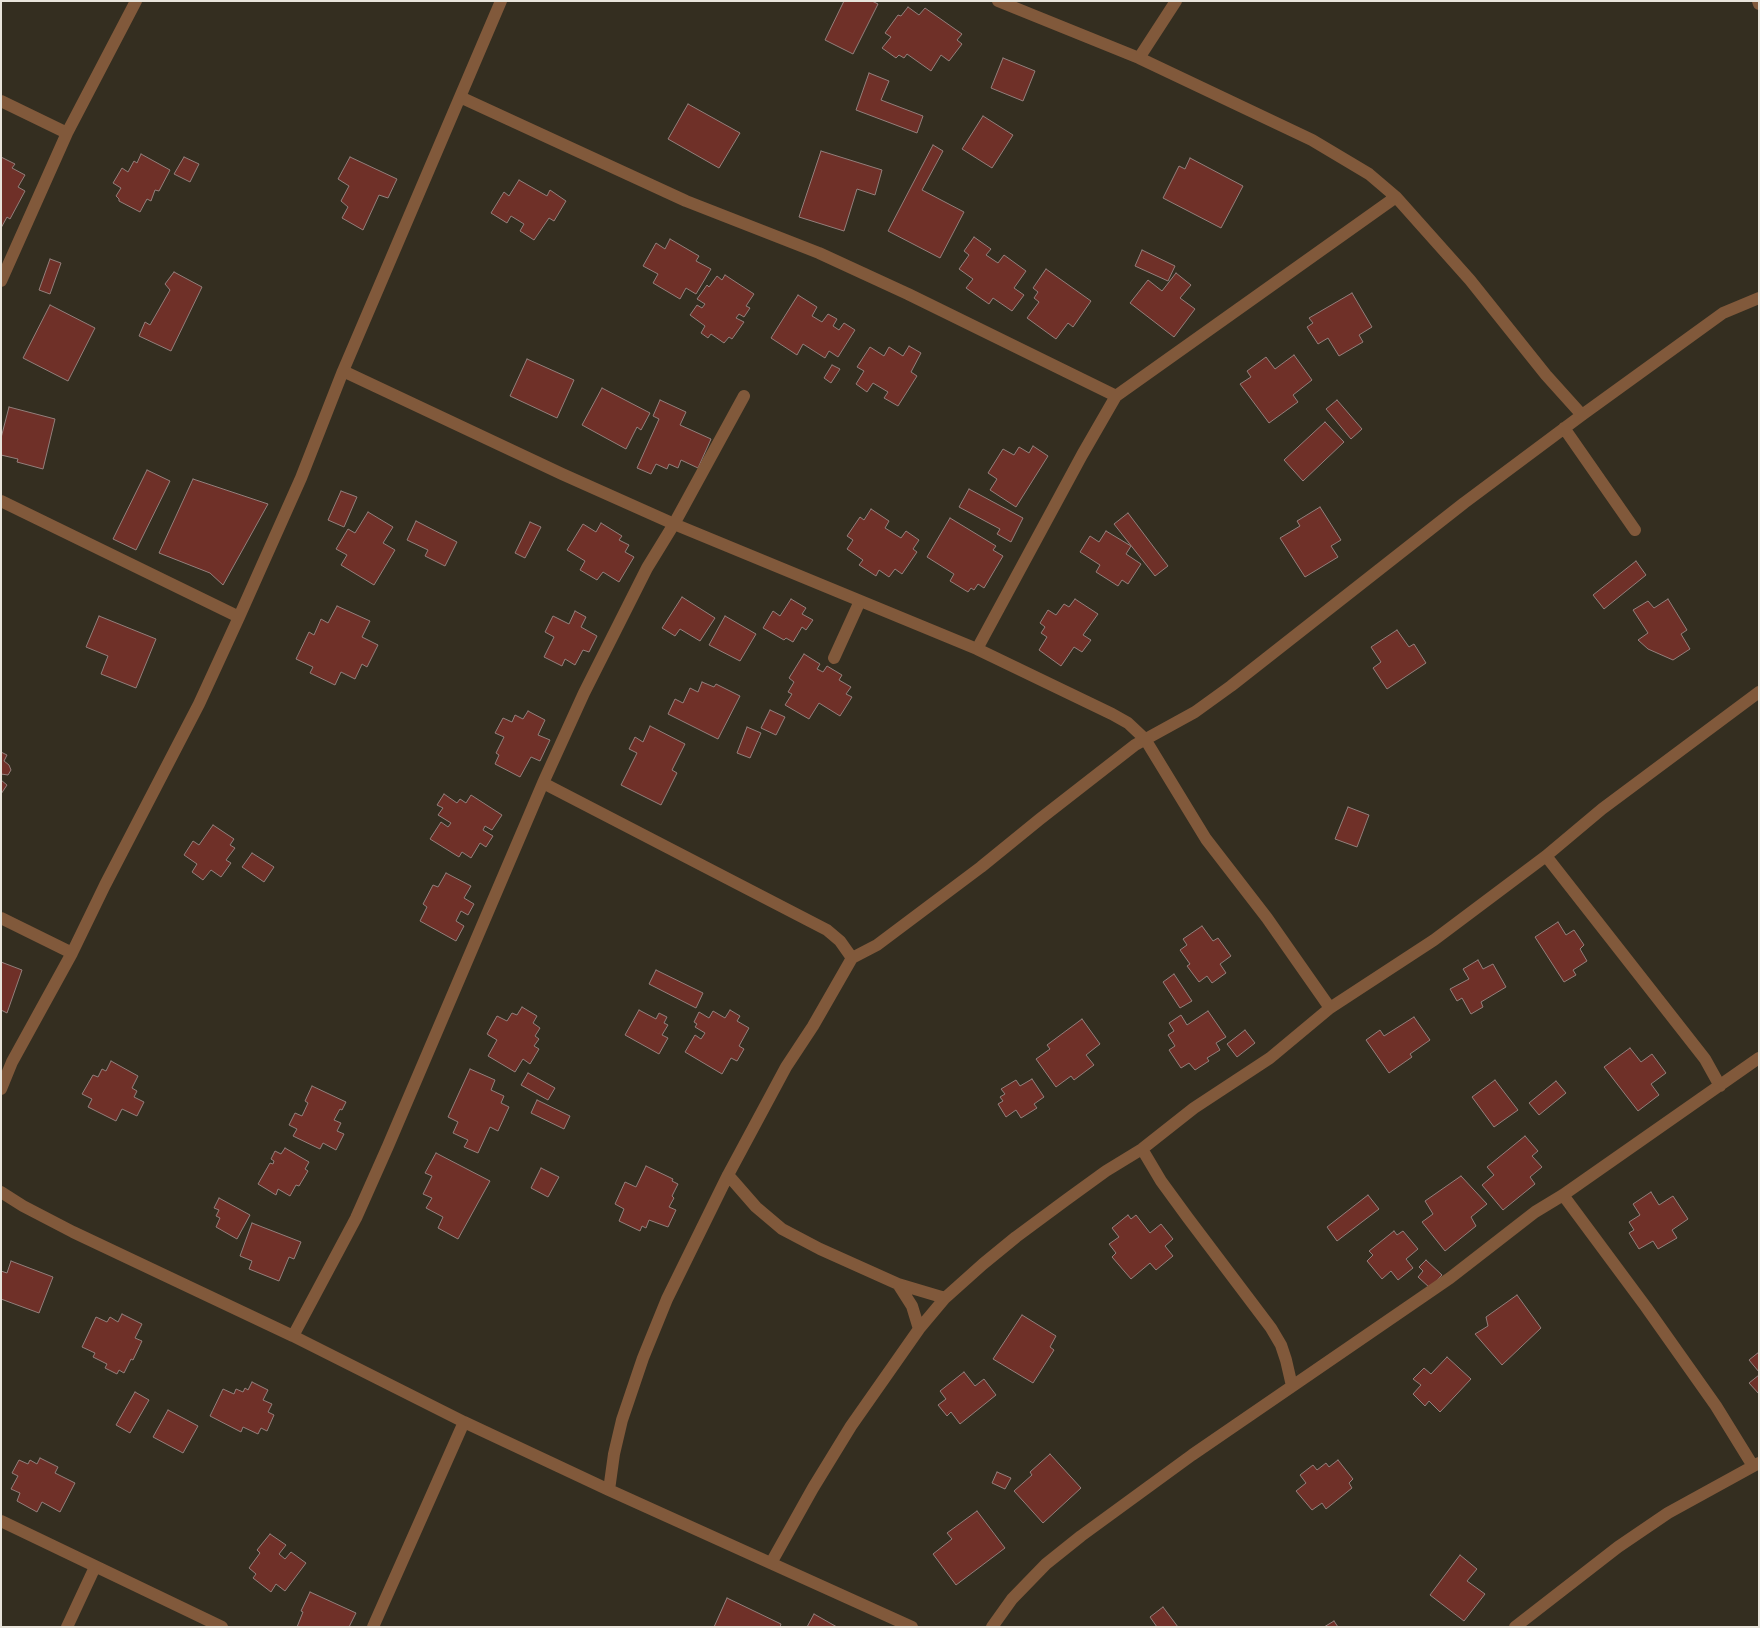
<!DOCTYPE html>
<style>
body{margin:0}
#map{position:relative;width:1760px;height:1628px;overflow:hidden;background:#342e20;font-family:"Source Serif 4",serif}
canvas{display:block}
.frame{position:absolute;inset:0;border:2px solid #e8e4db;pointer-events:none}
</style>
<div id="map">
<canvas width="1760" height="1628"></canvas>
<div class="frame"></div>
</div>
<script>
const ctx = document.querySelector('canvas').getContext('2d');
ctx.lineJoin = 'round';
function paint(path, color) {
  ctx.fillStyle = color;
  ctx.fill(path, 'evenodd');
}
function poly(rows) {
  const path = new Path2D();
  for (const r of rows) {
    path.moveTo(r[0], r[1]);
    for (let i = 2; i < r.length; i += 2) path.lineTo(r[i], r[i + 1]);
  }
  return path;
}
function strokePath(path, color, width, dash) {
  ctx.strokeStyle = color;
  ctx.lineWidth = width;
  ctx.lineCap = dash ? 'butt' : 'round';
  ctx.setLineDash(dash || []);
  ctx.stroke(path);
}
const building = poly([
 [844,1,872,1,878,4,853,54,825,40,844,1],
 [908,7,919,15,925,8,962,34,957,40,962,44,949,61,941,55,931,71,907,54,904,58,899,55,896,58,882,48,891,37,885,33,898,15,901,16,908,7],
 [1003,58,1035,71,1023,101,991,88,1003,58],
 [869,73,889,81,881,100,923,116,917,133,856,110,869,73],
 [688,104,740,133,719,168,668,139,688,104],
 [983,116,1013,135,992,168,962,149,983,116],
 [933,145,943,151,922,190,964,212,940,258,888,231,933,145],
 [821,151,882,170,875,195,857,189,844,231,799,217,821,151],
 [141,154,170,170,159,191,155,190,151,201,147,199,140,212,119,201,119,199,116,196,121,188,113,183,122,168,128,172,134,161,137,163,141,154],
 [1,157,15,164,12,168,25,175,18,187,25,191,10,219,7,217,1,228,1,157],
 [184,157,199,164,190,182,174,174,184,157],
 [350,157,397,179,388,198,379,195,363,230,342,218,348,207,341,201,349,186,338,179,350,157],
 [1190,158,1243,186,1221,228,1163,198,1179,166,1185,169,1190,158],
 [519,180,547,196,550,190,566,201,554,221,549,218,534,240,520,231,524,224,511,216,507,223,491,213,504,192,509,196,519,180],
 [974,237,991,249,986,255,998,263,1004,255,1026,271,1014,288,1024,295,1012,311,993,298,989,304,966,288,973,279,959,269,969,255,964,251,974,237],
 [670,239,699,256,696,261,711,269,696,294,686,288,680,299,653,283,658,274,643,266,656,243,665,249,670,239],
 [1142,250,1175,266,1168,281,1135,266,1142,250],
 [50,259,61,263,50,294,39,290,50,259],
 [1046,269,1091,301,1073,327,1068,323,1056,339,1027,318,1039,302,1034,298,1038,292,1033,288,1046,269],
 [174,272,202,287,171,351,139,336,145,322,150,325,170,290,165,284,174,272],
 [1176,273,1191,285,1180,298,1195,309,1174,337,1130,303,1148,280,1162,291,1176,273],
 [725,275,754,294,746,306,750,308,744,317,739,314,736,318,744,322,732,339,729,337,724,343,711,334,708,338,701,333,705,326,690,315,697,305,702,308,705,304,697,299,707,285,709,287,717,276,722,280,725,275],
 [1352,293,1372,327,1359,335,1363,342,1339,356,1328,338,1318,344,1307,327,1313,323,1309,318,1352,293],
 [798,295,817,307,812,316,822,322,828,314,837,319,833,326,839,330,844,323,855,330,838,357,829,351,825,358,803,344,797,355,771,338,798,295],
 [50,305,95,328,68,381,23,358,50,305],
 [909,346,921,353,911,372,917,376,898,406,884,398,888,392,873,383,867,392,856,384,864,371,857,367,870,347,884,356,889,347,903,356,909,346],
 [1294,355,1312,380,1293,395,1298,402,1269,423,1240,384,1251,377,1247,371,1266,357,1275,369,1294,355],
 [527,359,574,380,557,418,510,396,527,359],
 [832,365,840,369,831,383,824,378,832,365],
 [602,388,650,413,641,430,637,427,626,449,582,425,602,388],
 [660,400,686,412,680,425,711,439,698,468,681,460,678,468,669,464,667,469,656,464,651,474,637,468,659,419,653,416,660,400],
 [1337,400,1362,429,1351,439,1326,409,1337,400],
 [9,407,55,419,43,469,17,462,18,459,1,455,1,438,9,407],
 [1325,422,1344,442,1303,481,1284,460,1325,422],
 [1033,446,1048,456,1016,507,990,490,997,479,988,473,1003,449,1014,455,1019,447,1029,453,1033,446],
 [147,470,170,481,136,550,113,539,147,470],
 [193,479,268,504,223,585,210,573,159,553,193,479],
 [969,489,1023,518,1011,542,997,534,1000,529,959,507,969,489],
 [341,491,357,497,344,527,328,520,341,491],
 [1320,507,1341,540,1331,546,1338,557,1305,577,1280,538,1300,526,1297,521,1320,507],
 [871,509,889,521,885,528,901,538,906,531,919,540,913,549,917,552,902,574,895,569,889,577,879,570,876,576,859,565,863,560,847,549,853,540,847,536,860,517,864,520,871,509],
 [368,512,393,527,383,543,395,550,374,585,341,565,347,555,336,549,348,529,355,533,368,512],
 [1128,513,1168,566,1155,576,1114,524,1128,513],
 [950,518,996,546,993,550,1003,556,984,588,978,584,974,590,971,588,968,592,950,581,954,574,927,557,950,518],
 [416,521,457,542,445,566,425,556,428,550,407,540,416,521],
 [530,522,541,527,525,558,515,553,530,522],
 [601,523,622,536,619,540,629,545,625,552,634,557,619,582,603,572,597,580,580,570,585,561,567,550,583,524,596,532,601,523],
 [1106,531,1131,546,1126,554,1141,564,1128,584,1122,580,1118,586,1096,572,1100,565,1080,552,1090,536,1099,542,1106,531],
 [1636,561,1646,575,1604,609,1593,595,1636,561],
 [682,597,715,618,700,641,680,629,675,636,662,628,682,597],
 [791,599,806,608,802,614,813,620,806,630,802,627,793,642,786,638,784,640,763,628,773,611,780,616,791,599],
 [1075,599,1098,614,1083,635,1091,640,1082,652,1074,647,1061,666,1039,650,1047,637,1041,633,1045,627,1040,623,1048,610,1056,615,1064,604,1069,607,1075,599],
 [1668,599,1687,630,1681,634,1690,649,1673,660,1648,649,1638,640,1648,633,1633,610,1648,601,1654,608,1668,599],
 [337,606,370,621,362,637,378,645,367,667,362,664,355,679,341,672,335,685,310,673,313,667,296,659,309,632,314,635,321,619,328,623,337,606],
 [575,611,586,617,581,627,597,636,589,652,583,650,575,665,565,659,562,666,544,657,554,637,545,632,553,616,569,624,575,611],
 [99,616,156,639,136,688,101,674,108,656,86,647,99,616],
 [725,616,756,634,740,661,709,645,725,616],
 [1397,630,1409,647,1414,644,1426,663,1387,689,1373,668,1381,662,1371,647,1397,630],
 [804,654,820,664,817,669,823,672,827,666,842,675,839,680,851,687,846,694,852,697,840,716,819,703,809,719,785,705,792,694,788,692,794,682,789,678,804,654],
 [702,682,714,687,716,684,740,696,718,739,668,714,675,699,683,703,690,688,698,692,702,682],
 [770,710,785,717,776,735,761,728,770,710],
 [528,711,545,720,538,735,550,740,540,761,531,757,520,777,495,764,499,755,496,753,504,737,495,733,503,718,512,722,515,715,523,719,528,711],
 [650,726,685,744,672,770,677,773,661,805,621,785,637,753,629,749,635,737,643,742,650,726],
 [747,727,761,733,750,758,737,753,747,727],
 [1,752,7,755,4,761,9,765,11,770,8,775,1,774,1,752],
 [1,780,7,785,1,794,1,780],
 [444,794,457,803,460,799,466,803,471,795,502,815,492,830,485,826,483,830,493,836,486,847,480,843,471,858,462,852,459,857,430,839,441,822,448,827,451,823,438,815,443,808,437,805,444,794],
 [1348,807,1369,815,1357,847,1335,839,1348,807],
 [213,825,234,839,230,845,235,848,226,860,231,863,221,877,211,870,203,880,192,872,197,864,184,855,193,841,199,845,213,825],
 [252,853,274,867,264,882,242,867,252,853],
 [446,873,471,886,464,898,474,904,468,915,461,911,456,921,464,926,456,941,420,921,427,907,423,904,433,885,438,887,446,873],
 [1558,922,1566,935,1574,930,1584,945,1580,949,1587,961,1573,970,1576,975,1564,982,1535,937,1558,922],
 [1202,926,1213,941,1218,938,1231,956,1220,964,1226,973,1212,983,1207,976,1199,982,1187,966,1190,964,1180,950,1187,945,1183,939,1202,926],
 [1478,960,1483,969,1493,964,1506,987,1481,1002,1483,1007,1471,1014,1462,998,1457,1001,1450,989,1469,979,1463,969,1478,960],
 [1,962,22,970,7,1013,1,1010,1,962],
 [656,970,703,993,696,1008,649,984,656,970],
 [1174,974,1192,1001,1180,1008,1163,982,1174,974],
 [522,1007,537,1016,533,1023,540,1028,535,1036,539,1039,534,1046,539,1049,530,1064,523,1059,515,1072,488,1056,497,1040,487,1034,497,1016,507,1021,512,1013,517,1015,522,1007],
 [639,1010,656,1019,659,1013,667,1017,664,1023,668,1025,662,1035,668,1038,659,1054,625,1035,639,1010],
 [730,1010,740,1016,737,1021,749,1028,739,1046,744,1049,737,1061,731,1058,722,1074,685,1052,695,1035,701,1039,705,1033,695,1027,697,1024,694,1022,699,1012,709,1018,713,1011,725,1018,730,1010],
 [1208,1011,1226,1037,1216,1043,1220,1050,1207,1058,1209,1061,1195,1070,1189,1063,1181,1068,1169,1050,1175,1046,1168,1035,1174,1031,1169,1023,1181,1015,1187,1025,1208,1011],
 [1414,1017,1430,1040,1410,1054,1412,1057,1389,1073,1366,1040,1380,1030,1384,1036,1414,1017],
 [1082,1019,1100,1044,1086,1055,1094,1065,1074,1080,1071,1076,1056,1087,1036,1059,1050,1049,1047,1045,1082,1019],
 [1245,1030,1255,1043,1237,1057,1227,1044,1245,1030],
 [1630,1048,1641,1062,1652,1054,1666,1073,1651,1084,1659,1095,1638,1111,1604,1067,1630,1048],
 [111,1061,138,1076,132,1088,137,1091,134,1097,144,1102,137,1116,122,1109,116,1121,88,1107,92,1099,82,1094,93,1075,98,1077,102,1069,106,1071,111,1061],
 [470,1069,495,1080,491,1090,504,1096,501,1103,509,1107,498,1131,490,1127,478,1153,464,1147,468,1140,453,1133,458,1122,448,1117,470,1069],
 [528,1073,555,1088,548,1100,521,1085,528,1073],
 [1032,1079,1044,1097,1034,1104,1037,1108,1021,1118,1016,1110,1006,1117,998,1104,1003,1101,1000,1097,1005,1094,1001,1089,1016,1080,1020,1086,1032,1079],
 [1495,1080,1518,1110,1494,1127,1472,1097,1495,1080],
 [1556,1081,1566,1093,1539,1115,1529,1103,1556,1081],
 [312,1086,346,1102,342,1110,340,1109,334,1120,341,1123,337,1131,344,1134,336,1150,323,1143,320,1149,293,1136,297,1129,289,1125,295,1113,302,1116,308,1103,305,1101,312,1086],
 [537,1100,570,1116,564,1129,531,1113,537,1100],
 [1525,1136,1538,1151,1532,1156,1542,1167,1530,1177,1535,1184,1503,1210,1482,1185,1494,1175,1487,1167,1525,1136],
 [285,1148,309,1162,305,1169,308,1171,299,1186,296,1185,290,1196,278,1189,276,1195,258,1184,270,1163,273,1164,274,1161,271,1159,275,1151,281,1154,285,1148],
 [436,1153,490,1181,458,1239,438,1228,443,1217,426,1208,432,1198,423,1194,432,1176,425,1173,436,1153],
 [646,1166,673,1179,672,1181,678,1184,672,1196,674,1198,669,1207,676,1210,668,1227,649,1220,646,1228,642,1226,640,1231,619,1221,624,1209,615,1204,625,1182,636,1187,646,1166],
 [541,1168,559,1177,548,1197,531,1188,541,1168],
 [1461,1176,1487,1204,1471,1217,1476,1226,1445,1251,1422,1222,1433,1214,1425,1201,1461,1176],
 [1651,1192,1659,1205,1673,1196,1688,1219,1672,1230,1677,1238,1658,1249,1653,1241,1639,1249,1629,1233,1634,1230,1629,1222,1640,1215,1633,1204,1651,1192],
 [1368,1195,1379,1209,1337,1241,1327,1227,1368,1195],
 [219,1198,250,1215,237,1239,216,1227,220,1218,216,1216,219,1210,214,1208,219,1198],
 [1128,1215,1131,1219,1136,1215,1150,1233,1161,1224,1173,1239,1165,1246,1173,1256,1156,1270,1150,1263,1131,1279,1112,1257,1116,1253,1109,1244,1119,1237,1112,1228,1128,1215],
 [252,1223,301,1242,294,1259,289,1257,279,1281,249,1269,252,1261,240,1256,252,1223],
 [1394,1231,1397,1235,1403,1231,1418,1249,1406,1259,1413,1268,1398,1280,1391,1271,1382,1279,1367,1261,1373,1255,1369,1251,1394,1231],
 [1426,1260,1442,1275,1430,1288,1418,1277,1423,1271,1419,1267,1426,1260],
 [11,1261,53,1277,39,1313,1,1299,1,1271,7,1273,11,1261],
 [1517,1295,1541,1328,1502,1365,1475,1334,1488,1326,1486,1317,1517,1295],
 [122,1314,142,1324,135,1338,142,1341,133,1360,131,1359,124,1373,119,1370,117,1374,105,1368,107,1364,93,1357,95,1353,82,1347,96,1317,107,1322,110,1317,118,1322,122,1314],
 [1022,1315,1056,1336,1050,1347,1054,1350,1033,1383,993,1359,1022,1315],
 [1759,1352,1759,1372,1749,1360,1759,1352],
 [1447,1357,1471,1379,1440,1412,1429,1401,1425,1406,1413,1394,1421,1385,1413,1379,1424,1368,1431,1374,1447,1357],
 [964,1372,975,1386,984,1379,996,1395,960,1424,951,1412,947,1416,938,1405,946,1399,940,1391,964,1372],
 [1759,1375,1759,1394,1749,1383,1759,1375],
 [252,1382,268,1390,263,1400,272,1404,268,1412,274,1415,267,1431,261,1428,258,1434,243,1427,241,1432,210,1416,223,1389,234,1394,236,1389,243,1392,245,1388,248,1390,252,1382],
 [135,1392,149,1400,130,1433,116,1425,135,1392],
 [168,1410,198,1426,183,1453,153,1437,168,1410],
 [1050,1454,1081,1488,1043,1523,1014,1491,1032,1475,1030,1472,1050,1454],
 [40,1458,58,1467,55,1473,75,1483,60,1512,42,1502,37,1512,17,1501,20,1493,11,1489,18,1476,12,1473,19,1460,28,1464,30,1460,37,1464,40,1458],
 [1338,1460,1353,1479,1349,1483,1352,1488,1326,1509,1322,1503,1312,1510,1296,1491,1306,1483,1300,1475,1313,1465,1317,1470,1326,1463,1329,1467,1338,1460],
 [997,1472,1011,1478,1005,1489,992,1483,997,1472],
 [977,1511,1005,1548,956,1585,933,1554,952,1539,947,1533,977,1511],
 [270,1534,286,1545,279,1554,285,1559,291,1552,306,1563,285,1591,276,1584,271,1592,253,1578,256,1574,249,1568,260,1553,257,1550,270,1534],
 [1460,1555,1477,1569,1467,1581,1485,1594,1464,1621,1430,1595,1460,1555],
 [310,1592,356,1613,349,1627,297,1627,303,1612,301,1611,310,1592],
 [727,1598,781,1624,780,1627,714,1627,727,1598],
 [1163,1607,1178,1627,1157,1627,1150,1617,1163,1607],
 [814,1614,837,1627,807,1627,814,1614],
 [1334,1621,1338,1627,1324,1627,1334,1621]
]);
paint(building, '#6f3028');
strokePath(building, '#937f7b', 1);
strokePath(poly([
 [998,1,1139,58,1312,140,1369,174,1396,197,1470,280,1546,375,1582,415],
 [1758,1,1759,4],
 [1139,58,1176,1],
 [460,97,686,201,819,253,908,294,1116,396],
 [1,101,67,133],
 [1,281,67,133,136,1],
 [343,371,562,474,674,524,977,649,1112,714,1128,723,1145,739,1206,839,1267,918,1330,1008],
 [1564,428,1635,530],
 [1,501,239,617],
 [977,649,1082,455,1116,396,1396,197],
 [834,658,860,601],
 [543,783,827,930,840,941,852,958],
 [1546,856,1705,1059,1720,1086],
 [1,918,72,953],
 [1,1089,12,1062,72,953,105,885,199,704,239,617,301,478,343,371,501,1],
 [1142,1149,1161,1181,1188,1218,1271,1328,1281,1345,1286,1360,1292,1386],
 [728,1175,756,1207,782,1229,820,1249,898,1284,945,1298],
 [1,1192,23,1206,73,1232,293,1336,464,1422,609,1490,912,1627],
 [1563,1195,1646,1307,1716,1406,1753,1466],
 [898,1284,912,1306,919,1329],
 [293,1336,356,1218,388,1146,543,783,584,693,647,568,674,524,744,396],
 [609,1490,614,1454,622,1420,643,1358,667,1299,728,1175,786,1067,813,1026,852,958,877,945,981,867,1040,819,1135,745,1195,712,1231,686,1464,503,1582,415,1723,313,1759,298],
 [1,1521,222,1627],
 [771,1563,813,1488,851,1426,919,1329,945,1298,983,1264,1016,1237,1066,1200,1106,1171,1142,1149,1194,1108,1270,1058,1330,1008,1434,940,1546,856,1602,809,1759,692],
 [67,1627,95,1567],
 [373,1627,464,1422],
 [992,1627,1012,1599,1046,1564,1081,1536,1192,1455,1450,1278,1535,1212,1563,1195,1759,1058],
 [1515,1627,1618,1547,1668,1513,1759,1463]
]), '#81593b', 12);
</script>
